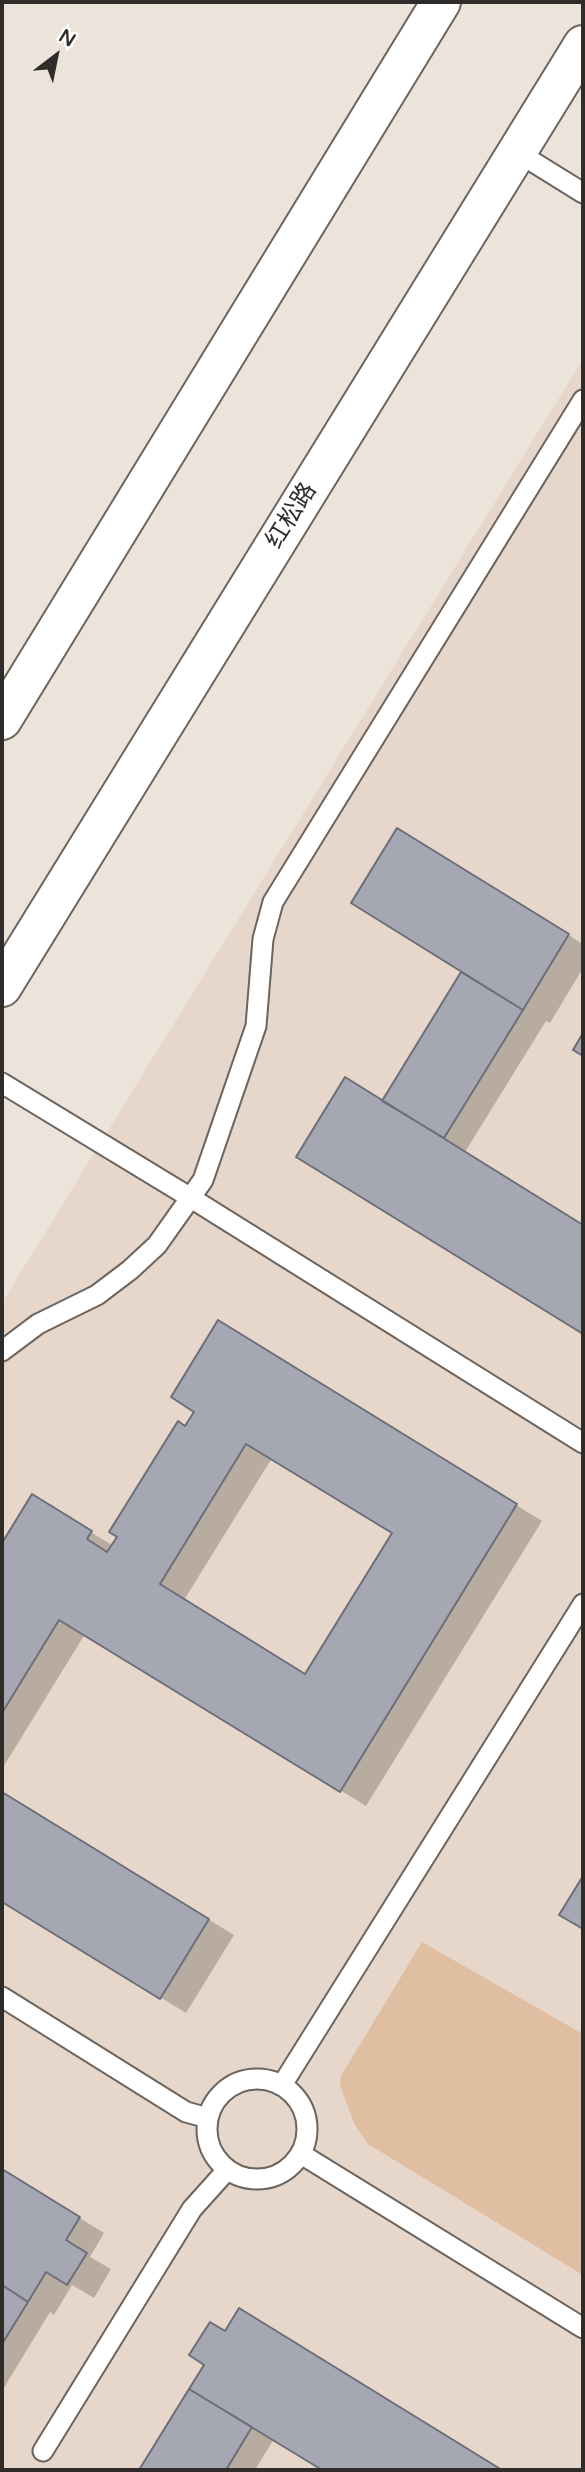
<!DOCTYPE html>
<meta charset="utf-8">
<style>
body{margin:0}
#map{position:relative;width:585px;height:2472px;overflow:hidden;background:#ece3db;font-family:"Varela Round",sans-serif}
canvas{display:block}
.frame{position:absolute;inset:0;border:4px solid #302c29;pointer-events:none}
.north{position:absolute;left:21px;top:21px;width:70px;height:70px;-webkit-text-stroke:5px #fff;paint-order:stroke;rotate:32deg;font-size:19px;font-weight:700;line-height:28px;text-align:center;color:#302c29}
.north::after{content:'';display:block;margin:auto;width:24px;height:32px;background:#302c29;clip-path:polygon(50% 0,100% 100%,50% 72%,0 100%)}
</style>
<div id="map">
<canvas width="585" height="2472"></canvas>
<div class="frame"></div>
<div class="north">N</div>
</div>
<script>
const ctx = document.querySelector('canvas').getContext('2d');
ctx.lineJoin = 'round';
function paint(path, color) {
  ctx.fillStyle = color;
  ctx.fill(path, 'evenodd');
}
function poly(rows) {
  const path = new Path2D();
  for (const r of rows) {
    if (r.length === 3) {
      path.moveTo(r[0] + r[2], r[1]);
      path.arc(r[0], r[1], r[2], 0, 2 * Math.PI);
      continue;
    }
    path.moveTo(r[0], r[1]);
    for (let i = 2; i < r.length; i += 2) path.lineTo(r[i], r[i + 1]);
  }
  return path;
}
function strokePath(path, color, width, dash) {
  ctx.strokeStyle = color;
  ctx.lineWidth = width;
  ctx.lineCap = dash ? 'butt' : 'round';
  ctx.setLineDash(dash || []);
  ctx.stroke(path);
}
function write(font, color, halo, rows, align = 'center') {
  ctx.font = font + ' "Varela Round","Noto Sans SC",sans-serif';
  ctx.lineWidth = 7;
  ctx.setLineDash([]);
  ctx.textBaseline = 'middle';
  ctx.strokeStyle = halo;
  ctx.fillStyle = color;
  for (const [text, x, y, turn = 0] of rows) {
    ctx.save();
    ctx.translate(x, y);
    ctx.rotate((+turn || 0) * Math.PI / 180);
    ctx.textAlign = isNaN(turn) ? turn : align;
    if (halo) ctx.strokeText(text, 0, 0);
    ctx.fillText(text, 0, 0);
    ctx.restore();
  }
}
paint(poly([
 [583,359,583,2470,2,2470,2,1303]
]), '#e6d7ca');
paint(poly([
 [422,1942,583,2034,583,2275,368,2144,355,2125,340,2086,341,2076]
]), '#e0bea1');
paint(poly([
 [423,845,583,944,583,968,550,1023,546,1021,465,1152,583,1225,583,1332,298,1157,383,1102,475,978],
 [244,1337,542,1521,366,1806,85,1634,2,1769,2,1546,32,1497,112,1545],
 [272,1458,394,1533,306,1675,184,1600],
 [2,1793,234,1935,186,2013,2,1900],
 [2,2170,104,2233,90,2257,111,2269,94,2298,72,2285,54,2315,50,2312,2,2391],
 [265,2325,500,2470,325,2470,274,2439,255,2470,141,2470,226,2333]
]), '#0003');
const building = poly([
 [397,828,569,934,523,1010,351,903,397,828],
 [461,972,523,1010,444,1138,382,1101,461,972],
 [583,1033,583,1056,573,1050,583,1033],
 [345,1077,583,1225,583,1334,296,1157,345,1077],
 [218,1320,517,1504,340,1792,59,1620,2,1713,2,1543,32,1494,92,1531,87,1539,107,1552,117,1537,109,1532,178,1421,185,1426,194,1412,171,1397,218,1320],
 [246,1444,392,1533,305,1674,160,1584,246,1444],
 [2,1792,209,1919,160,1999,2,1902,2,1792],
 [583,1876,583,1929,559,1915,583,1876],
 [2,2169,80,2217,66,2240,87,2253,67,2285,46,2272,28,2302,2,2285,2,2169],
 [2,2285,28,2302,2,2344,2,2285],
 [239,2308,502,2470,322,2470,189,2389,204,2365,189,2355,210,2322,225,2331,239,2308],
 [189,2389,252,2427,226,2470,139,2470,189,2389]
]);
paint(building, '#a5a8b2');
strokePath(building, '#6b6e78', 2);
const lane = poly([
 [517,152,583,193],
 [2,1083,191,1198,583,1443],
 [2,1351,38,1324,97,1295,130,1270,157,1245,203,1180,256,1026,263,939,273,902,583,400],
 [2,1997,186,2112,208,2118],
 [257,2129,50],
 [282,2085,583,1604],
 [301,2154,583,2328],
 [43,2451,192,2209,227,2170]
]);
const secondary = poly([
 [2,720,441,2],
 [2,987,583,45]
]);
strokePath(lane, '#6c645d', 23);
strokePath(secondary, '#6c645d', 42);
strokePath(lane, '#fff', 19);
strokePath(secondary, '#fff', 38);
write('24px', '#302c29', '#fff', [
 ["红松路",292,516,-58]
]);
</script>
